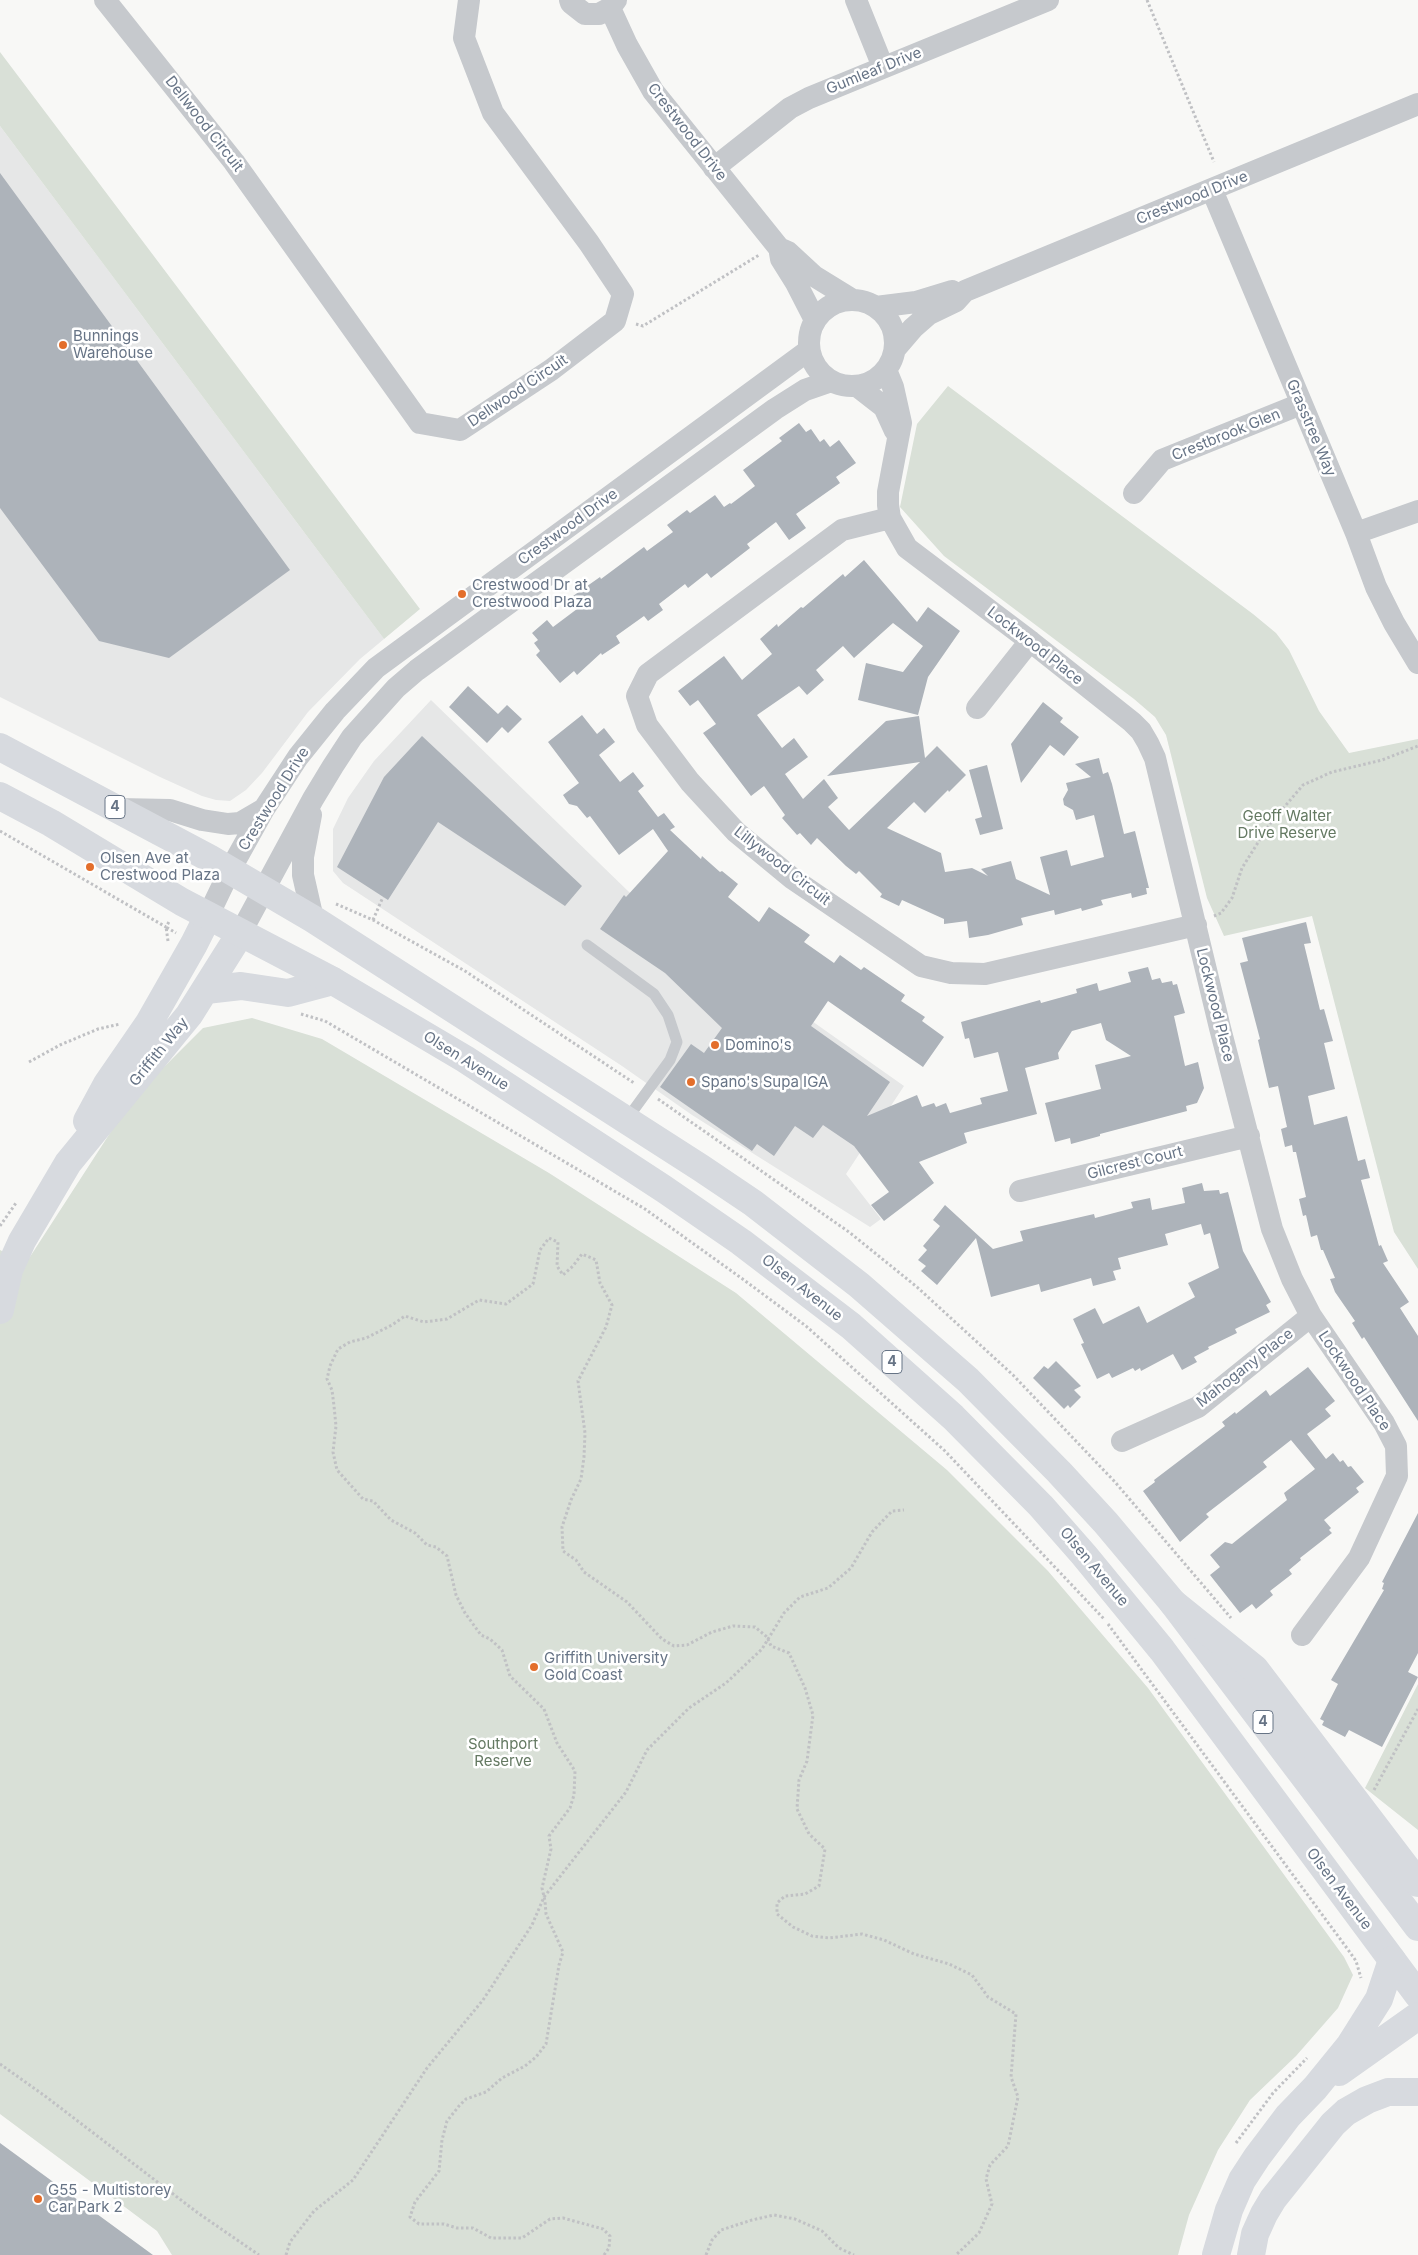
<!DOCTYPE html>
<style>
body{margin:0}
canvas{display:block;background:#f8f8f6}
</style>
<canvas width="1418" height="2255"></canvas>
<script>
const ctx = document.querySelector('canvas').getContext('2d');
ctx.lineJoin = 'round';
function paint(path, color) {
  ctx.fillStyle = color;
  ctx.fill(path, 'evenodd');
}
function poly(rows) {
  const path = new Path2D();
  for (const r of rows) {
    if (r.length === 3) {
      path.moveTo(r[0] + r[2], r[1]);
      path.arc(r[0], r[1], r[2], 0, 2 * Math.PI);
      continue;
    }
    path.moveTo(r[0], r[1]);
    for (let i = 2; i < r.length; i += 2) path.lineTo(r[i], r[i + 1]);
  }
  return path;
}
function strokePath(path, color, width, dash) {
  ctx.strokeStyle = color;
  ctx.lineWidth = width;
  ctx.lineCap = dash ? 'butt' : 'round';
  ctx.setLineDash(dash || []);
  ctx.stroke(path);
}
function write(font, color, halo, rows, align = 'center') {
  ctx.font = font + ' Inter,sans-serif';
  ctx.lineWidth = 5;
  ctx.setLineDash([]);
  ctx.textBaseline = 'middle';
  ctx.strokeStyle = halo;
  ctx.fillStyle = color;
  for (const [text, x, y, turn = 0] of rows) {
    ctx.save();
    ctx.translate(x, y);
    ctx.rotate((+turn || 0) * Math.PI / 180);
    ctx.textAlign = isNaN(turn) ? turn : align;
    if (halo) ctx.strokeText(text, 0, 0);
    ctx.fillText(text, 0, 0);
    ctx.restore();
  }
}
paint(poly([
 [0,126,384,639,360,659,308,712,262,773,246,790,230,801,216,800,202,796,160,777,0,697],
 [431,700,629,892,904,1086,846,1174,881,1219,870,1227,692,1115,622,1066,343,883,333,871,333,829,348,798,374,761]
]), '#e6e7e7');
paint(poly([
 [0,52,420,609,384,639,0,126],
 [948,386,1253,614,1276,633,1289,650,1319,711,1349,753,1418,739,1418,1269,1394,1232,1312,916,1224,936,1207,898,1166,735,1155,717,1134,699,944,556,900,507,917,424],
 [252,1018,322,1039,549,1173,736,1293,947,1470,1048,1571,1148,1688,1344,1957,1353,1975,1338,2008,1296,2056,1250,2100,1218,2150,1189,2215,1178,2255,172,2255,157,2231,0,2114,0,1250,26,1263,112,1130,159,1072,203,1028],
 [1418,1684,1418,1830,1365,1788]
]), '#d9e0d7');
paint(poly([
 [0,173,290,570,169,658,99,641,0,508],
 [799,423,806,432,811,429,820,442,824,439,830,447,839,440,856,463,836,477,840,483,796,514,806,528,789,540,776,522,747,544,750,548,728,565,711,578,707,573,688,588,685,584,659,604,663,610,648,621,644,616,616,636,620,643,602,655,601,653,577,675,574,671,560,683,536,655,540,651,534,643,538,640,532,633,547,620,553,627,581,606,573,596,600,577,601,579,644,547,647,551,673,532,667,525,687,510,690,513,715,495,724,507,730,503,731,504,755,486,743,470,782,441,779,438],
 [864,560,917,622,928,607,960,631,928,677,918,715,858,700,866,663,903,672,923,646,893,623,854,658,843,646,816,670,824,680,807,695,799,686,757,715,782,748,794,738,808,757,785,774,803,799,824,779,838,798,828,807,849,830,920,762,827,776,886,721,919,716,925,758,937,746,966,775,949,792,948,790,925,813,914,802,887,828,941,853,945,872,972,868,988,876,981,869,1011,861,1016,879,1050,895,1040,857,1067,850,1071,866,1104,857,1094,815,1076,820,1073,810,1064,805,1063,799,1068,790,1066,783,1091,777,1075,764,1099,758,1103,774,1108,772,1112,784,1124,834,1135,831,1149,888,1146,888,1147,894,1132,898,1131,893,1101,900,1103,905,1082,911,1081,908,1055,915,1054,910,1021,918,1023,925,988,935,969,938,967,921,944,924,944,919,902,900,899,906,880,897,882,894,859,871,856,874,846,866,817,838,811,845,800,833,797,835,782,818,785,815,764,786,751,796,703,733,716,724,698,700,690,706,678,691,724,656,742,680,772,654,760,639,777,624,778,627,801,607,803,608,843,574,845,577],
 [468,686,498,714,507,705,522,719,508,733,502,727,487,743,449,707],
 [1043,702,1063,718,1060,722,1079,737,1064,756,1050,745,1021,783,1011,744],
 [582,715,597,734,604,728,615,742,599,755,620,782,633,772,644,786,638,791,658,817,664,813,675,827,670,830,701,859,702,856,720,872,722,871,738,884,728,897,759,922,769,907,810,935,804,942,834,963,840,955,861,970,864,967,905,995,901,1001,925,1017,922,1021,944,1037,923,1067,828,1001,811,1026,890,1082,867,1116,917,1095,922,1107,934,1103,936,1107,946,1103,950,1113,982,1104,980,1098,1008,1091,998,1052,974,1058,969,1038,965,1039,961,1022,1040,1000,1041,1003,1077,993,1076,989,1097,983,1099,991,1131,982,1128,972,1148,967,1152,980,1160,978,1162,983,1172,981,1173,985,1177,984,1185,1013,1174,1016,1185,1066,1198,1062,1204,1088,1197,1103,1186,1106,1187,1111,1100,1134,1100,1136,1071,1144,1070,1138,1055,1142,1045,1103,1101,1089,1095,1065,1131,1056,1106,1040,1101,1023,1072,1031,1058,1053,1059,1059,1025,1068,1037,1114,964,1133,967,1143,919,1162,934,1183,884,1221,871,1205,889,1192,854,1146,823,1125,813,1138,795,1126,774,1156,757,1144,752,1151,660,1087,691,1044,704,1053,722,1028,665,973,600,929,624,895,626,897,668,851,653,829,619,855,590,816,587,818,577,806,569,804,563,795,579,783,548,742],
 [422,736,582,886,565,906,438,822,388,900,337,867,384,777],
 [987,765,1003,829,980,835,975,819,982,817,969,770],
 [1306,922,1311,943,1304,944,1320,1010,1324,1009,1333,1041,1324,1043,1335,1089,1308,1096,1314,1125,1347,1116,1358,1161,1365,1159,1370,1178,1361,1180,1379,1246,1381,1245,1388,1261,1383,1263,1409,1302,1400,1308,1418,1336,1418,1421,1364,1337,1362,1339,1352,1323,1355,1321,1335,1292,1330,1279,1335,1278,1323,1250,1321,1250,1317,1235,1311,1237,1306,1215,1303,1216,1299,1199,1306,1197,1296,1152,1293,1152,1292,1145,1285,1147,1281,1129,1287,1127,1278,1086,1269,1088,1258,1040,1260,1039,1240,963,1248,961,1242,938],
 [1202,1183,1204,1191,1219,1190,1220,1194,1228,1192,1243,1251,1271,1302,1266,1305,1270,1312,1235,1329,1237,1333,1208,1347,1209,1349,1194,1357,1197,1362,1182,1370,1173,1354,1141,1371,1140,1368,1135,1371,1133,1368,1112,1378,1109,1373,1097,1379,1081,1344,1084,1343,1073,1319,1095,1308,1103,1324,1139,1306,1147,1323,1195,1297,1188,1283,1219,1268,1210,1233,1204,1235,1201,1224,1165,1234,1168,1245,1118,1258,1121,1269,1113,1271,1116,1280,1093,1286,1091,1278,1041,1292,1039,1284,991,1297,976,1238,937,1285,921,1271,926,1266,918,1260,927,1250,923,1246,940,1226,933,1220,945,1205,993,1249,1023,1241,1020,1231,1094,1214,1095,1218,1133,1208,1131,1202,1150,1198,1152,1210,1185,1203,1182,1188],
 [1056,1361,1081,1386,1074,1390,1081,1397,1070,1408,1068,1405,1064,1409,1033,1378,1044,1366,1048,1369],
 [1308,1367,1335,1401,1325,1409,1331,1416,1307,1434,1326,1459,1333,1453,1340,1462,1343,1460,1348,1467,1351,1466,1364,1482,1356,1488,1359,1492,1324,1520,1331,1528,1329,1530,1332,1533,1300,1558,1301,1560,1289,1570,1292,1574,1270,1591,1273,1595,1256,1609,1252,1604,1240,1613,1210,1575,1220,1567,1210,1555,1225,1542,1232,1544,1287,1500,1284,1493,1315,1469,1291,1440,1263,1462,1267,1467,1206,1514,1209,1517,1180,1542,1143,1491,1155,1482,1154,1480,1225,1426,1222,1422,1235,1412,1236,1414,1266,1390,1270,1396],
 [1418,1513,1418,1653,1408,1672,1418,1677,1382,1747,1349,1730,1345,1737,1322,1725,1324,1721,1320,1719,1338,1684,1331,1680,1384,1590,1382,1589,1384,1583,1382,1582],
 [0,2143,153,2255,0,2255]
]), '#adb3ba');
strokePath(poly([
 [1147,0,1214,162],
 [636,324,643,326,759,255],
 [0,831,166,927,170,920],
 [336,904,373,920,465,971,634,1083],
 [1214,916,1221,913,1232,898,1242,868,1269,825,1303,785,1332,772,1382,760,1418,746],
 [373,920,383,897],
 [168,941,166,927,176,933],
 [301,1014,325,1021,645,1209,744,1280,806,1326,945,1451,1104,1619],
 [29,1062,60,1045,98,1029,120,1024],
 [658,1099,849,1232,917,1287,1013,1375,1115,1482,1231,1618],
 [0,1226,16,1203],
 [1108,1624,1349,1951,1356,1961,1361,1978],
 [1374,1790,1418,1709],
 [0,2064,45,2096,198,2213,259,2255],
 [1236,2143,1273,2093,1307,2058],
 [286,2255,290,2242,314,2211,353,2180,427,2068,483,2000,532,1925,544,1897,626,1792,647,1750,689,1708,726,1683,762,1649,784,1613,800,1597,828,1588,851,1568,872,1532,892,1511,904,1510],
 [604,2255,609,2248,610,2236,603,2229,563,2218,550,2219,522,2238,491,2238,473,2228,457,2228,444,2224,419,2224,410,2217,415,2202,439,2171,442,2140,447,2121,459,2106,466,2099,486,2092,502,2078,525,2066,536,2057,546,2044,559,1965,563,1952,546,1914,545,1901,542,1888,551,1849,549,1836,570,1808,574,1795,575,1771,557,1743,544,1709,510,1676,502,1650,490,1639,481,1635,465,1613,456,1595,447,1556,436,1547,427,1545,415,1533,391,1520,373,1501,363,1499,337,1470,333,1452,336,1426,334,1406,332,1390,327,1379,330,1366,338,1349,350,1342,366,1338,392,1325,405,1316,424,1322,447,1319,479,1300,506,1304,533,1284,540,1250,549,1238,558,1242,557,1266,563,1275,573,1266,582,1254,596,1260,600,1283,612,1305,606,1327,578,1381,585,1433,584,1457,581,1479,571,1500,562,1527,563,1551,576,1560,584,1572,627,1602,662,1639,674,1646,687,1645,712,1632,733,1626,755,1627,767,1637,771,1646,789,1653,805,1688,813,1715,807,1761,799,1780,797,1809,809,1834,825,1849,819,1886,805,1894,785,1896,777,1903,777,1914,793,1927,812,1936,829,1938,862,1934,884,1940,914,1954,949,1964,972,1975,988,1997,1016,2014,1011,2077,1018,2097,1008,2146,990,2165,986,2179,992,2204,979,2233,956,2255],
 [706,2255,712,2240,721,2230,752,2220,774,2215,795,2219,822,2231,839,2248,854,2255]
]), '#c0c1c4', 3, [2.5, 2.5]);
strokePath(poly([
 [587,945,654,994,668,1015,677,1042,670,1060,627,1119]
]), '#c6c9cd', 11);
strokePath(poly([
 [105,0,234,162,420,423,460,430,551,370,615,321,623,294,589,243,493,113,464,38,469,0],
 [570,0,571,3,585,14,599,14,610,8,616,0],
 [856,0,883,67],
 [610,8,627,45,653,91,779,248,788,252,814,276,853,300],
 [714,168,790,108,809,98,1048,0],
 [1212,190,1356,533,1376,587,1394,623,1418,663],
 [780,253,781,259,796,283,815,320],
 [852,343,43],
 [876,307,916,302,952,291],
 [895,349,913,328,929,314,956,301,965,291,1418,104],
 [886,370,893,387,901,423,888,492,888,505,890,518,907,548,1030,641,1132,722,1141,731,1148,743,1155,758,1220,1028,1272,1229,1292,1279,1311,1316,1384,1423,1396,1446,1397,1476,1359,1558,1302,1635],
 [857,386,884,407,895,431],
 [1134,493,1162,460,1301,404],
 [890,518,842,530,648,674,637,696,647,725,690,782,736,832,793,879,921,966,951,973,985,974,1196,925],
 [1356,533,1418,511],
 [977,708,1030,641],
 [118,809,170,810,202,820,228,824,240,823,264,809],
 [311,815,303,857,303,875,313,919],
 [208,916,230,870,264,809,298,757,335,711,376,668,809,350],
 [240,934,313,799,333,766,352,737,396,688,417,670,775,409,805,390,831,381],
 [1020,1191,1249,1136],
 [1122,1441,1198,1407,1311,1316]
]), '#c6c9cd', 22);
strokePath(poly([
 [206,990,241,986,288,993,333,981],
 [87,1121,107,1084,149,1023,194,944,208,916],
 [0,1310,9,1270,22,1241,68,1163,189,1015,240,934]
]), '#d7dadf', 28);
strokePath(poly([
 [0,747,209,858,313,919,701,1168,753,1203,859,1285,968,1380,1059,1472,1106,1523,1173,1603,1418,1927],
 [0,796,51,823,182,902,333,981,465,1059,664,1189,741,1242,851,1326,953,1417,1041,1506,1084,1555,1162,1650,1418,1995]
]), '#d7dadf', 28);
strokePath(poly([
 [1173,1603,1255,1669,1418,1883],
 [1339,2072,1418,2016],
 [1216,2255,1229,2210,1242,2180,1257,2157,1288,2116,1315,2088,1350,2045,1379,1999,1392,1960],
 [1251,2255,1255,2234,1264,2214,1273,2199,1333,2124,1346,2112,1367,2100,1388,2092,1418,2092]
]), '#d7dadf', 28);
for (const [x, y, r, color] of [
 [63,345,5,"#e36e2b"],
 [462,594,5,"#e36e2b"],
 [90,867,5,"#e36e2b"],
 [715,1045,5,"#e36e2b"],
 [691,1082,5,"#e36e2b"],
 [534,1667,5,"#e36e2b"],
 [38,2199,5,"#e36e2b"]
]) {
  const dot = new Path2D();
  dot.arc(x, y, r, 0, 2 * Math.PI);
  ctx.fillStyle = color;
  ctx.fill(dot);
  strokePath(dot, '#fff', 2);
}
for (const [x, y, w] of [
 [115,807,20],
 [892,1362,20],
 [1263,1722,20]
]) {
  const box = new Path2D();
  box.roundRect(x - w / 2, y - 11.5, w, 23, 4);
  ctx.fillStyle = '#fff';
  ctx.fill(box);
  strokePath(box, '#677486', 1);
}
write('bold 14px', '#677486', null, [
 ["4",115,807],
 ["4",892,1362],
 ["4",1263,1722]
]);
write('15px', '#677486', '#fff', [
 ["Gumleaf Drive",874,71,-22],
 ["Dellwood Circuit",204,124,52],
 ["Crestwood Drive",687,132,52],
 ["Crestwood Drive",1192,198,-22],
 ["Dellwood Circuit",518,391,-34],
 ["Grasstree Way",1311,428,67],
 ["Crestbrook Glen",1226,435,-22],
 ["Crestwood Drive",568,527,-36],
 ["Lockwood Place",1035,646,38],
 ["Crestwood Drive",274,799,-58],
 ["Lillywood Circuit",782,866,38],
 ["Lockwood Place",1215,1005,76],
 ["Griffith Way",159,1052,-51],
 ["Olsen Avenue",466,1061,32],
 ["Gilcrest Court",1135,1163,-14],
 ["Olsen Avenue",802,1288,38],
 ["Mahogany Place",1245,1368,-38],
 ["Lockwood Place",1354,1381,56],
 ["Olsen Avenue",1094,1567,50],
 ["Olsen Avenue",1339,1889,53]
]);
write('15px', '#677486', '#fff', [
 ["Bunnings",73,336],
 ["Warehouse",73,353],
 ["Crestwood Dr at",472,585],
 ["Crestwood Plaza",472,602],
 ["Olsen Ave at",100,858],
 ["Crestwood Plaza",100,875],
 ["Domino's",725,1045],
 ["Spano's Supa IGA",701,1082],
 ["Griffith University",544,1658],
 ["Gold Coast",544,1675],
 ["G55 - Multistorey",48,2190],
 ["Car Park 2",48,2207]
], 'left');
write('15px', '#647962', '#fff', [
 ["Geoff Walter",1287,816],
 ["Drive Reserve",1287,833],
 ["Southport",503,1744],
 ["Reserve",503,1761]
]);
</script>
